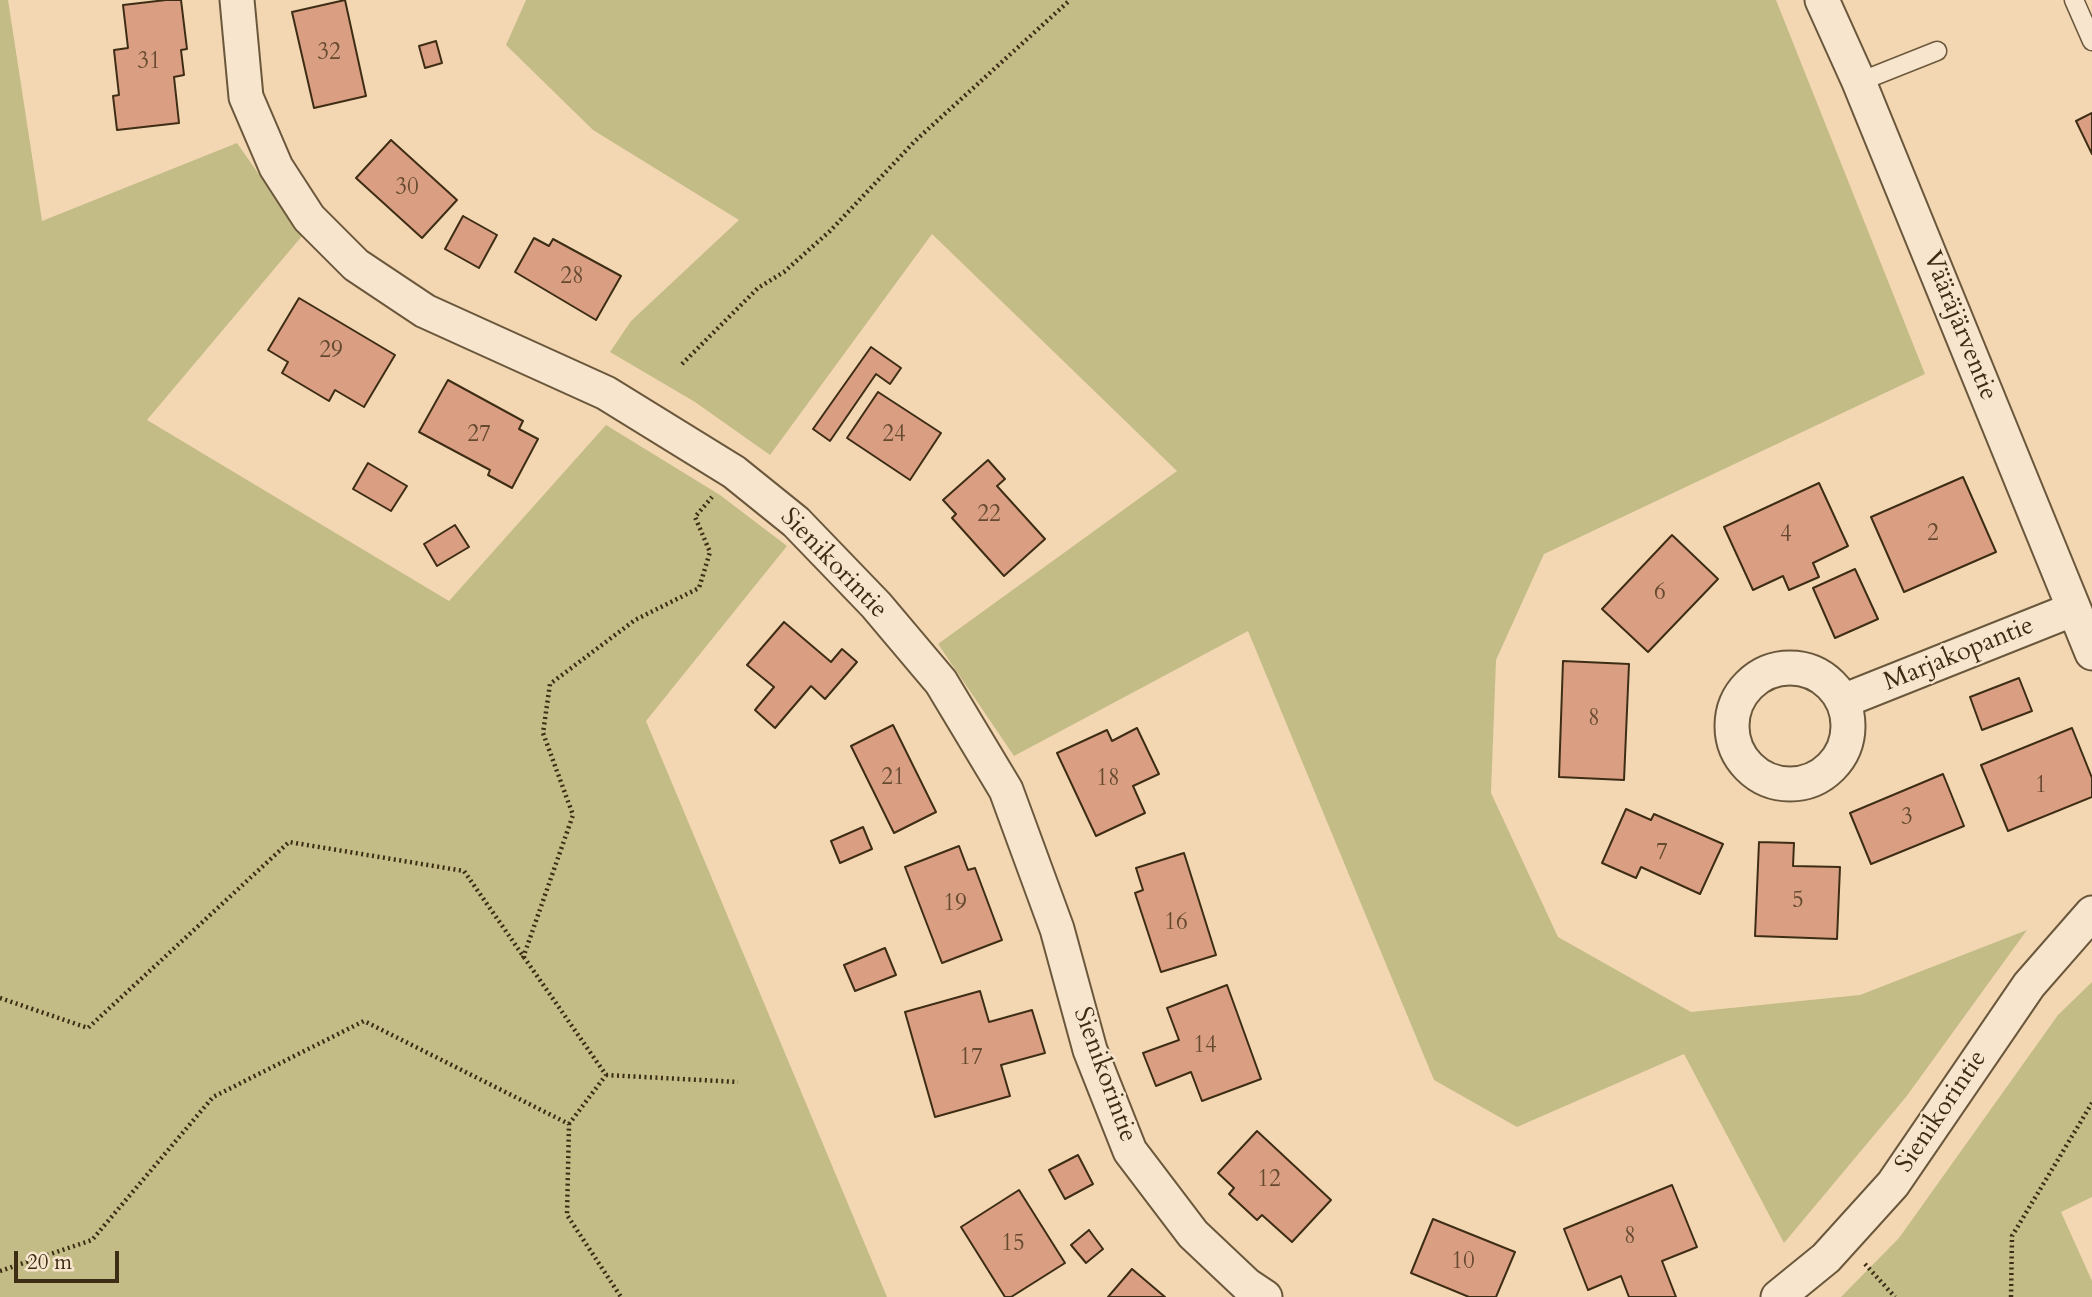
<!DOCTYPE html>
<meta charset="utf-8">
<style>
body{margin:0}
#map{position:relative;width:2092px;height:1297px;overflow:hidden;background:#f3d7b2;font-family:Cardo,serif}
canvas{display:block}
.scale{position:absolute;left:14px;top:1251px;width:105px;height:32px;box-sizing:border-box;border:4px solid #3e2d15;border-top:0;padding-left:9px;font-size:21px;line-height:24px;white-space:nowrap;color:#3e2d15;-webkit-text-stroke:5px #f7e5cd;paint-order:stroke}
</style>
<div id="map">
<canvas width="2092" height="1297"></canvas>
<div class="scale">20 m</div>
</div>
<script>
const ctx = document.querySelector('canvas').getContext('2d');
ctx.lineJoin = 'round';
function paint(path, color) {
  ctx.fillStyle = color;
  ctx.fill(path, 'evenodd');
}
function poly(rows) {
  const path = new Path2D();
  for (const r of rows) {
    if (r.length === 3) {
      path.moveTo(r[0] + r[2], r[1]);
      path.arc(r[0], r[1], r[2], 0, 2 * Math.PI);
      continue;
    }
    path.moveTo(r[0], r[1]);
    for (let i = 2; i < r.length; i += 2) path.lineTo(r[i], r[i + 1]);
  }
  return path;
}
function strokePath(path, color, width, dash) {
  ctx.strokeStyle = color;
  ctx.lineWidth = width;
  ctx.lineCap = dash ? 'butt' : 'round';
  ctx.setLineDash(dash || []);
  ctx.stroke(path);
}
function write(font, color, halo, rows, align = 'center') {
  ctx.font = font + ' Cardo,serif';
  ctx.lineWidth = 5;
  ctx.setLineDash([]);
  ctx.textBaseline = 'middle';
  ctx.strokeStyle = halo;
  ctx.fillStyle = color;
  for (const [text, x, y, turn = 0] of rows) {
    ctx.save();
    ctx.translate(x, y);
    ctx.rotate((+turn || 0) * Math.PI / 180);
    ctx.textAlign = isNaN(turn) ? turn : align;
    if (halo) ctx.strokeText(text, 0, 0);
    ctx.fillText(text, 0, 0);
    ctx.restore();
  }
}
paint(poly([
 [0,0,8,0,42,221,237,143,302,236,147,420,449,601,606,425,720,495,787,546,646,721,887,1297,0,1297],
 [526,0,1776,0,1925,374,1544,554,1496,660,1491,793,1558,937,1691,1012,1860,995,2027,930,1906,1097,1784,1243,1684,1054,1517,1127,1434,1080,1248,631,1014,756,938,644,1177,471,932,234,770,455,695,402,610,352,631,321,739,220,593,130,506,45],
 [2092,982,2092,1197,2061,1212,2092,1281,2092,1297,1841,1297,1899,1238,2058,1015]
]), '#c3bc87');
const building = poly([
 [166,0,181,0,187,49,181,50,184,75,174,77,179,123,117,130,113,96,119,95,114,50,128,48,123,5,166,0],
 [345,0,366,96,314,108,292,12,345,0],
 [436,41,442,63,425,68,419,46,436,41],
 [2092,113,2092,154,2076,121,2092,113],
 [391,140,457,200,422,238,356,178,391,140],
 [463,216,497,235,479,268,445,249,463,216],
 [534,238,549,246,553,239,621,276,596,320,515,272,534,238],
 [299,298,395,355,364,407,335,390,329,401,282,373,288,362,268,350,299,298],
 [871,347,901,368,890,384,876,374,830,441,813,429,871,347],
 [448,380,523,421,519,429,538,439,512,488,488,475,490,470,419,432,448,380],
 [878,392,941,433,910,480,847,438,878,392],
 [988,460,1005,479,997,486,1045,539,1004,576,952,518,956,514,943,500,988,460],
 [368,463,407,486,391,511,353,489,368,463],
 [1963,477,1996,552,1904,592,1871,517,1963,477],
 [1819,483,1848,546,1813,563,1819,577,1789,590,1783,576,1753,590,1724,527,1819,483],
 [455,525,469,547,437,566,424,544,455,525],
 [1672,535,1718,579,1648,652,1602,609,1672,535],
 [1855,569,1878,619,1835,638,1813,588,1855,569],
 [784,622,831,662,842,649,857,662,825,699,811,686,775,728,755,710,774,687,747,665,784,622],
 [1563,661,1629,664,1624,780,1559,777,1563,661],
 [2019,678,2032,711,1982,730,1970,697,2019,678],
 [893,725,936,812,894,833,851,746,893,725],
 [1137,728,1159,774,1133,786,1145,813,1096,836,1057,753,1107,730,1112,741,1137,728],
 [2072,728,2092,778,2092,797,2008,831,1981,765,2072,728],
 [1943,774,1964,826,1871,864,1850,813,1943,774],
 [1626,809,1651,820,1654,814,1723,844,1700,894,1641,867,1636,878,1602,863,1626,809],
 [863,827,872,849,840,863,831,841,863,827],
 [1759,842,1794,843,1793,866,1840,867,1837,939,1755,936,1759,842],
 [959,846,968,870,975,868,1002,940,942,963,905,867,959,846],
 [1184,853,1216,955,1161,972,1135,893,1143,890,1136,868,1184,853],
 [885,948,896,975,855,991,844,965,885,948],
 [1227,985,1261,1079,1202,1101,1191,1072,1156,1086,1143,1053,1179,1040,1167,1008,1227,985],
 [980,991,989,1022,1032,1010,1045,1053,1001,1065,1010,1096,935,1117,905,1012,980,991],
 [1257,1131,1331,1200,1292,1242,1262,1215,1257,1220,1229,1194,1234,1188,1218,1173,1257,1131],
 [1078,1155,1093,1184,1065,1199,1049,1170,1078,1155],
 [1672,1185,1697,1247,1662,1261,1676,1297,1629,1297,1621,1276,1588,1290,1564,1229,1672,1185],
 [1019,1190,1065,1263,1011,1297,1005,1297,961,1227,1019,1190],
 [1433,1219,1515,1252,1496,1297,1469,1297,1411,1273,1433,1219],
 [1089,1230,1103,1249,1086,1263,1071,1245,1089,1230],
 [1132,1269,1165,1297,1108,1297,1132,1269]
]);
paint(building, '#da9f82');
strokePath(building, '#3e2d15', 2);
const service = poly([
 [2074,0,2092,41],
 [1859,82,1937,51]
]);
const minor = poly([
 [237,0,246,97,276,167,309,218,356,265,425,311,606,393,734,472,796,522,876,605,941,682,1006,790,1057,929,1090,1050,1130,1151,1193,1234,1247,1285,1265,1297],
 [1822,0,1859,82,2092,653],
 [1790,726,58],
 [1843,701,2074,609],
 [1778,1297,1826,1258,1893,1184,2029,985,2092,913]
]);
strokePath(service, '#6b583c', 21);
strokePath(minor, '#6b583c', 37);
strokePath(poly([
 [682,364,758,288,784,272,830,231,915,141,1070,0],
 [523,958,573,815,543,733,550,684,635,620,699,588,710,552,695,517,712,497],
 [0,998,88,1028,289,842,464,871,606,1075,569,1124],
 [606,1075,738,1082],
 [1865,1264,1895,1297],
 [0,1271,92,1240,213,1097,364,1021,569,1124,567,1215,621,1297],
 [2011,1297,2012,1236,2092,1103]
]), '#3e2d15', 4.5, [2, 3.5]);
strokePath(service, '#f7e5cd', 18);
strokePath(minor, '#f7e5cd', 33);
write('23px', '#654a30', null, [
 ["32",329,54],
 ["31",149,63],
 ["30",407,189],
 ["28",572,278],
 ["29",331,352],
 ["27",479,436],
 ["24",894,436],
 ["22",989,516],
 ["2",1933,535],
 ["4",1786,536],
 ["6",1660,594],
 ["8",1594,720],
 ["21",893,779],
 ["18",1108,780],
 ["1",2041,787],
 ["3",1907,819],
 ["7",1662,854],
 ["5",1798,902],
 ["19",955,905],
 ["16",1176,924],
 ["14",1205,1047],
 ["17",971,1059],
 ["12",1269,1181],
 ["8",1630,1238],
 ["15",1013,1245],
 ["10",1463,1263]
]);
write('26px', '#3e2d15', '#f7e5cd', [
 ["Vääräjärventie",1959,326,68],
 ["Sienikorintie",833,564,46],
 ["Marjakopantie",1959,655,-22],
 ["Sienikorintie",1104,1075,70],
 ["Sienikorintie",1942,1112,-56]
]);
</script>
